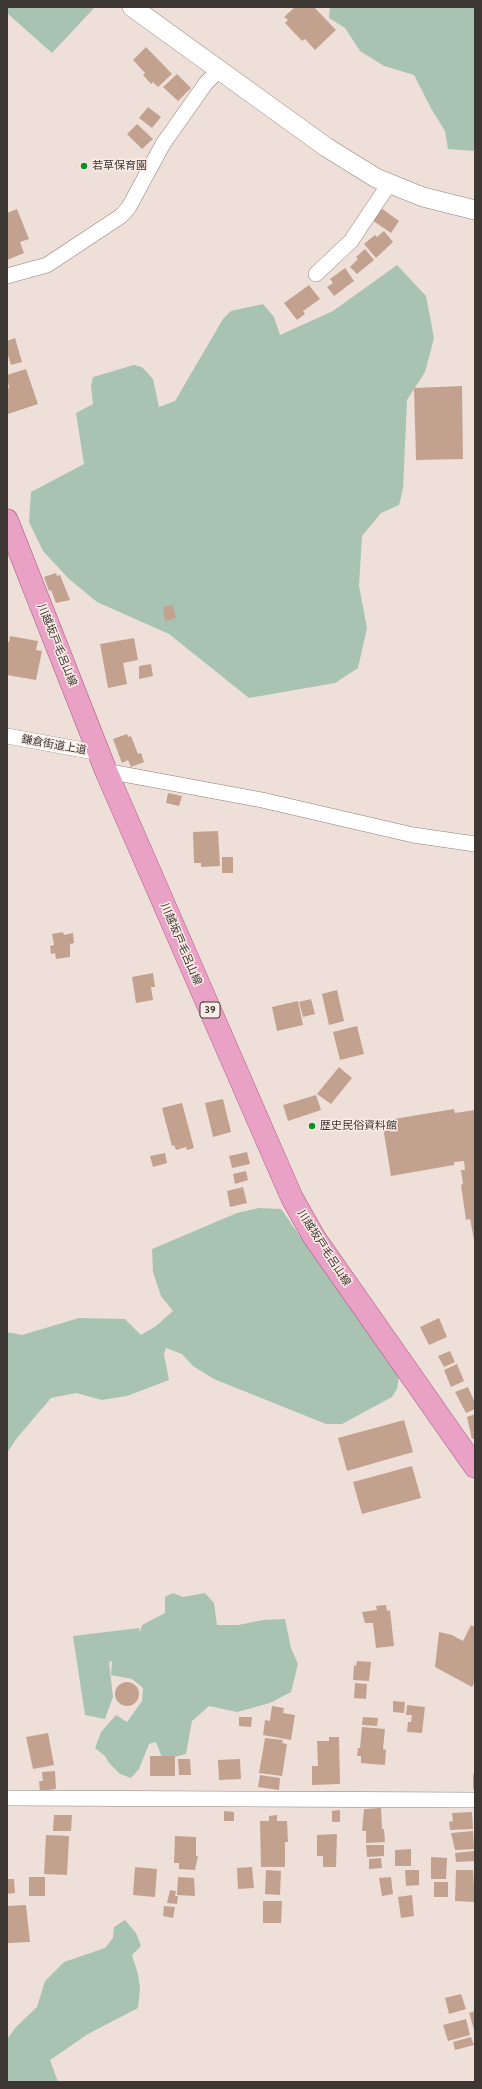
<!DOCTYPE html>
<meta charset="utf-8">
<style>
body{margin:0}
#map{position:relative;width:482px;height:2089px;overflow:hidden;background:#eee0d9;font-family:Cabin,sans-serif}
canvas{display:block}
.frame{position:absolute;inset:0;border:8px solid #3d3734;pointer-events:none}
</style>
<div id="map">
<canvas width="482" height="2089"></canvas>
<div class="frame"></div>
</div>
<script>
const ctx = document.querySelector('canvas').getContext('2d');
ctx.lineJoin = 'round';
function paint(path, color) {
  ctx.fillStyle = color;
  ctx.fill(path, 'evenodd');
}
function poly(rows) {
  const path = new Path2D();
  for (const r of rows) {
    if (r.length === 3) {
      path.moveTo(r[0] + r[2], r[1]);
      path.arc(r[0], r[1], r[2], 0, 2 * Math.PI);
      continue;
    }
    path.moveTo(r[0], r[1]);
    for (let i = 2; i < r.length; i += 2) path.lineTo(r[i], r[i + 1]);
  }
  return path;
}
function strokePath(path, color, width, dash) {
  ctx.strokeStyle = color;
  ctx.lineWidth = width;
  ctx.lineCap = dash ? 'butt' : 'round';
  ctx.setLineDash(dash || []);
  ctx.stroke(path);
}
function write(font, color, halo, rows, align = 'center') {
  ctx.font = font + ' Cabin,"Noto Sans JP",sans-serif';
  ctx.lineWidth = 3;
  ctx.setLineDash([]);
  ctx.textBaseline = 'middle';
  ctx.strokeStyle = halo;
  ctx.fillStyle = color;
  for (const [text, x, y, turn = 0] of rows) {
    ctx.save();
    ctx.translate(x, y);
    ctx.rotate((+turn || 0) * Math.PI / 180);
    ctx.textAlign = isNaN(turn) ? turn : align;
    if (halo) ctx.strokeText(text, 0, 0);
    ctx.fillText(text, 0, 0);
    ctx.restore();
  }
}
paint(poly([
 [7,7,95,7,52,53,7,13],
 [330,7,475,7,475,151,448,149,445,131,432,110,414,75,384,66,360,51,345,28,329,18],
 [397,265,426,296,434,338,425,372,407,400,403,489,399,505,381,513,362,536,359,586,367,628,358,668,335,683,249,698,169,634,97,602,69,579,43,551,29,522,31,492,84,464,76,413,93,404,91,386,93,377,134,365,142,367,153,379,159,407,175,401,223,319,231,311,263,304,274,317,280,335,333,311],
 [259,1208,281,1209,399,1376,397,1389,392,1397,342,1424,326,1424,214,1379,193,1366,182,1354,166,1348,164,1354,169,1380,127,1396,102,1400,76,1393,51,1398,17,1438,7,1453,7,1332,22,1335,79,1318,125,1319,141,1335,156,1326,173,1311,161,1296,153,1272,152,1249,237,1213],
 [173,1593,183,1597,205,1593,214,1603,217,1625,238,1625,263,1620,285,1619,291,1648,298,1664,291,1692,270,1703,237,1712,209,1706,192,1721,186,1754,163,1760,156,1742,149,1744,139,1769,131,1778,120,1774,109,1763,105,1756,95,1748,101,1732,116,1715,127,1722,142,1701,143,1688,132,1679,111,1675,112,1661,109,1662,113,1697,105,1719,85,1715,73,1636,139,1628,140,1632,142,1625,165,1613,165,1597],
 [125,1920,136,1933,141,1946,132,1955,138,1974,140,1989,138,2008,88,2034,50,2060,58,2082,7,2082,7,2039,16,2027,37,2007,45,1981,64,1962,105,1948,113,1938,114,1927]
]), '#a9c3b2');
paint(poly([
 [295,7,314,7,336,30,315,50,305,39,302,41,285,23,288,20,284,17],
 [146,47,172,74,158,87,153,82,151,84,143,75,145,73,133,60],
 [177,74,191,88,178,101,163,87],
 [148,107,161,117,152,128,139,118],
 [137,124,153,139,142,149,127,134],
 [381,208,399,221,391,233,372,220],
 [17,209,29,239,20,242,24,253,7,260,7,213],
 [384,231,393,242,376,258,364,244,375,235,377,237],
 [365,249,374,260,357,274,350,267,358,259,356,257],
 [345,268,354,281,334,296,327,287,333,283,330,279],
 [309,285,320,299,303,311,305,314,297,320,284,303],
 [15,338,22,362,11,365,7,352,7,341],
 [26,369,38,404,8,414,7,389,9,388,7,375],
 [462,386,463,459,416,460,414,388],
 [56,573,57,576,60,575,70,600,56,603,51,590,49,591,44,577],
 [173,605,176,618,165,621,163,607],
 [10,636,38,641,36,650,42,651,36,680,7,675,7,642,9,642],
 [134,638,138,660,123,663,127,684,108,688,100,644],
 [151,664,153,676,139,679,139,666],
 [127,734,128,737,131,736,138,754,141,753,144,762,131,767,128,760,122,763,113,739],
 [168,793,182,796,179,806,166,803],
 [218,831,220,866,201,867,201,863,194,863,193,832],
 [222,857,233,857,233,873,222,873],
 [63,932,64,935,73,933,74,943,70,944,70,957,56,959,55,953,51,954,50,946,54,945,52,934],
 [153,973,155,987,151,987,153,1000,136,1003,132,977],
 [337,990,344,1021,329,1025,322,994],
 [311,999,315,1014,303,1017,299,1002],
 [298,1001,303,1025,277,1031,272,1007],
 [357,1026,364,1054,340,1060,333,1032],
 [339,1067,352,1078,331,1104,317,1094],
 [316,1095,321,1110,288,1121,283,1105],
 [223,1099,231,1132,213,1137,205,1103],
 [182,1103,194,1148,187,1150,186,1147,176,1150,174,1145,172,1146,162,1108],
 [454,1109,455,1113,475,1110,475,1245,470,1219,466,1220,461,1185,463,1184,461,1170,465,1170,464,1161,454,1162,454,1165,391,1176,382,1121],
 [247,1152,250,1164,232,1168,229,1156],
 [165,1153,167,1163,153,1167,150,1156],
 [246,1171,248,1180,235,1184,233,1174],
 [243,1187,247,1203,230,1207,227,1191],
 [439,1318,447,1337,429,1345,420,1327],
 [450,1351,455,1362,444,1367,438,1356],
 [457,1364,464,1381,451,1387,444,1370],
 [468,1387,475,1403,475,1409,466,1413,455,1392],
 [475,1414,475,1438,472,1439,467,1417],
 [404,1420,413,1452,347,1471,338,1438],
 [412,1466,421,1498,362,1514,353,1482],
 [386,1605,387,1611,390,1610,394,1646,376,1648,373,1623,365,1623,362,1612,377,1610,376,1606],
 [471,1625,475,1627,475,1682,472,1687,435,1667,439,1632,452,1635,463,1641],
 [357,1661,371,1662,369,1681,353,1680,354,1665,356,1666],
 [127,1694,12],
 [355,1683,367,1684,366,1699,354,1698],
 [393,1701,405,1702,404,1713,393,1712],
 [407,1705,425,1707,422,1733,407,1732,408,1722,411,1722,412,1715,406,1715],
 [272,1706,284,1708,283,1713,295,1715,291,1740,263,1735,265,1720,270,1721],
 [239,1717,252,1717,251,1727,239,1726],
 [363,1717,378,1718,377,1726,362,1725],
 [362,1727,385,1729,383,1749,386,1750,385,1765,361,1763,361,1756,357,1756,358,1748,360,1748],
 [48,1733,54,1765,33,1769,26,1737],
 [329,1737,339,1737,340,1784,312,1785,312,1766,318,1766,317,1741,329,1741],
 [265,1738,283,1740,282,1743,287,1744,282,1776,259,1773],
 [150,1756,175,1756,175,1776,150,1776],
 [178,1759,190,1759,191,1775,179,1775],
 [240,1759,241,1779,219,1780,218,1760],
 [55,1771,56,1789,40,1791,39,1781,43,1781,42,1772],
 [473,1774,475,1774,475,1789,473,1789],
 [260,1775,280,1778,279,1790,258,1787],
 [381,1808,382,1829,384,1829,385,1842,366,1843,366,1831,362,1831,364,1809],
 [340,1810,340,1822,332,1822,332,1811],
 [224,1811,234,1812,234,1821,224,1821],
 [472,1812,473,1829,450,1830,449,1822,453,1821,452,1813],
 [54,1815,72,1815,71,1831,53,1831],
 [277,1815,277,1821,287,1821,288,1842,285,1842,285,1867,261,1867,260,1821,269,1821,269,1816],
 [473,1831,474,1849,455,1850,451,1833],
 [337,1834,336,1867,323,1867,323,1856,317,1856,317,1835],
 [46,1835,69,1836,67,1875,44,1874],
 [175,1836,196,1837,196,1856,198,1856,195,1870,179,1869,179,1863,174,1863],
 [366,1845,384,1845,384,1856,367,1857],
 [411,1849,411,1866,395,1866,395,1850],
 [474,1851,475,1861,456,1862,455,1853],
 [431,1857,447,1858,446,1879,431,1879],
 [381,1858,382,1868,369,1869,369,1859],
 [135,1867,157,1869,155,1897,133,1895],
 [252,1867,254,1888,238,1889,237,1868],
 [266,1870,281,1871,280,1895,265,1894],
 [405,1870,419,1870,419,1885,406,1886],
 [456,1870,473,1870,475,1902,455,1901],
 [29,1877,45,1877,45,1896,29,1896],
 [178,1877,194,1878,195,1896,177,1895],
 [391,1877,393,1894,382,1896,379,1878],
 [7,1879,14,1879,15,1893,7,1894],
 [434,1882,448,1882,448,1897,434,1897],
 [170,1890,176,1891,175,1896,178,1896,177,1904,167,1903],
 [412,1895,414,1916,401,1918,398,1897],
 [263,1901,282,1901,281,1923,263,1923],
 [26,1905,30,1942,8,1943,7,1906],
 [164,1906,175,1907,173,1918,163,1916],
 [461,1994,466,2009,449,2014,445,1998],
 [475,2011,475,2033,469,2013],
 [466,2019,470,2035,448,2041,443,2025],
 [471,2037,474,2045,455,2050,453,2042]
]), '#c2a18f');
const minor = poly([
 [316,274,351,241,389,184],
 [7,276,47,265,121,216,129,207,163,144,206,83,219,70],
 [7,736,100,753],
 [106,771,262,800,413,835,475,844],
 [7,1798,475,1800]
]);
const tertiary = poly([
 [132,7,326,147,376,178,423,197,475,210]
]);
const primary = poly([
 [7,520,106,771,292,1198,314,1237,475,1467]
]);
strokePath(minor, '#8b7f78', 16);
strokePath(tertiary, '#8b7f78', 20);
strokePath(primary, '#a3547a', 23);
strokePath(minor, '#fff', 15);
strokePath(tertiary, '#fff', 19);
strokePath(primary, '#e9a1c5', 22);
for (const [x, y, r, color] of [
 [84,166,4,"#099327"],
 [312,1126,4,"#099327"]
]) {
  const dot = new Path2D();
  dot.arc(x, y, r, 0, 2 * Math.PI);
  ctx.fillStyle = color;
  ctx.fill(dot);
  strokePath(dot, '#fbede6', 1.5);
}
for (const [x, y, w] of [
 [210,1010,20]
]) {
  const box = new Path2D();
  box.roundRect(x - w / 2, y - 8, w, 16, 3);
  ctx.fillStyle = '#fbede6';
  ctx.fill(box);
  strokePath(box, '#3d3734', 1);
}
write('bold 10px', '#3d3734', null, [
 ["39",210,1010]
]);
write('11px', '#3d3734', '#fbede6', [
 ["若草保育園",92,166],
 ["歴史民俗資料館",320,1126]
], 'left');
write('11px', '#3d3734', '#fbede6', [
 ["川越坂戸毛呂山線",57,645,68],
 ["鎌倉街道上道",54,745,10],
 ["川越坂戸毛呂山線",181,944,67],
 ["川越坂戸毛呂山線",324,1248,57]
]);
</script>
